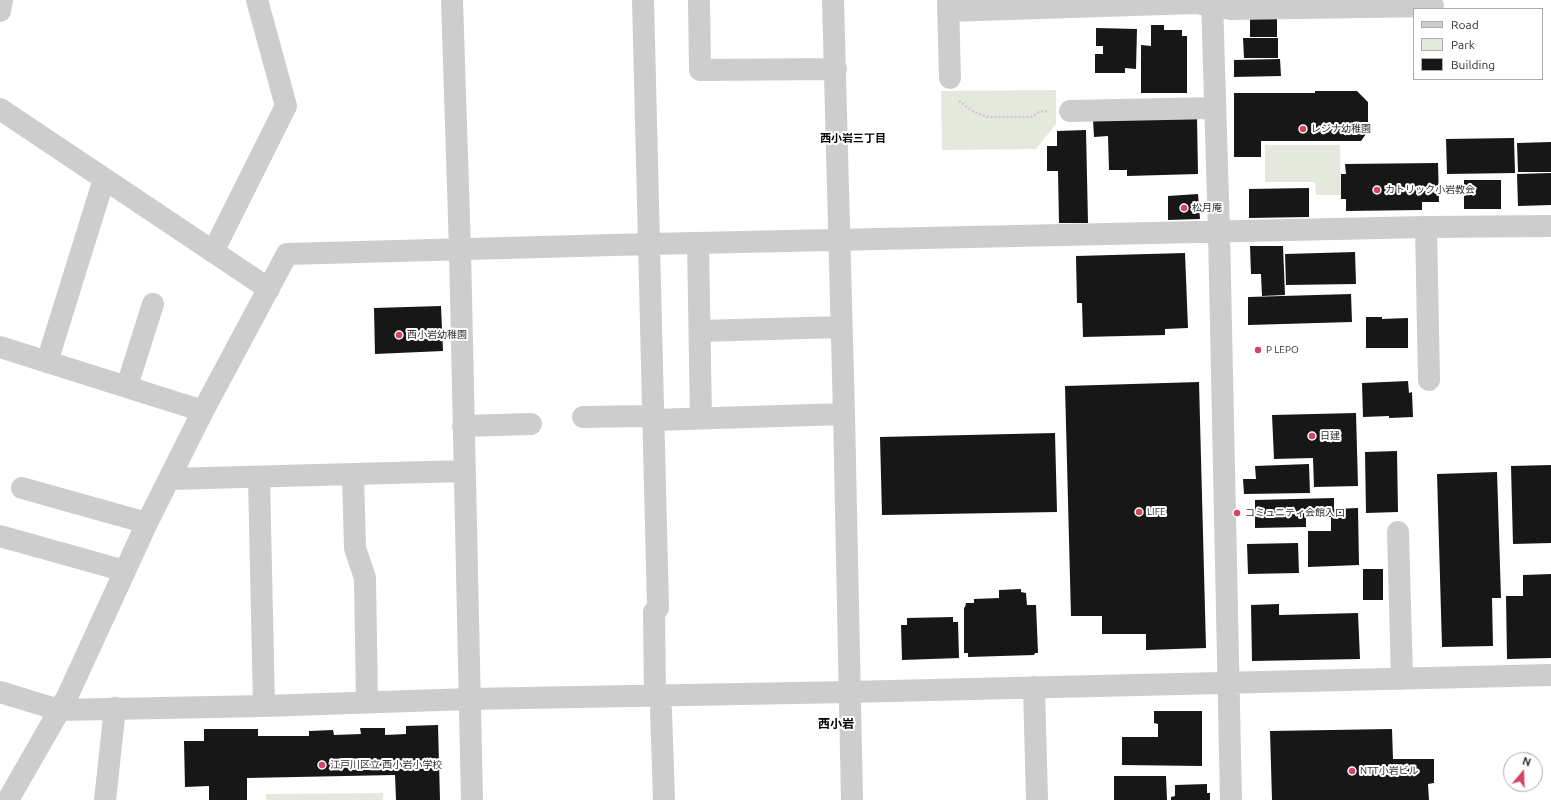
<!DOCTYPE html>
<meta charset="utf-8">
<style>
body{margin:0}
#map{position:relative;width:1551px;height:800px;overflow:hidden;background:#fff;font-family:Ubuntu,sans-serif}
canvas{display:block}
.legend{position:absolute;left:1413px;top:8px;width:130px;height:72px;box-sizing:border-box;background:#fff;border:1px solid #acacac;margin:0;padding:5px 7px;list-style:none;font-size:12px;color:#303030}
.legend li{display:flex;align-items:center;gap:8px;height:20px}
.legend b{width:20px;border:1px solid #acacac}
.north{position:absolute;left:1503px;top:752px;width:40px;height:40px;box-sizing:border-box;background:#fff;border:1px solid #acacac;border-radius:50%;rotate:19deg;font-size:11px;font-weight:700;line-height:16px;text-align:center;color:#303030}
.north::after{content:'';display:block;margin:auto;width:14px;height:18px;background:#d54463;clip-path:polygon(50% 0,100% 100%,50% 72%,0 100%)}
</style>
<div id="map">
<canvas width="1551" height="800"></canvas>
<ul class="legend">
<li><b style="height:5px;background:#cdcdcd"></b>Road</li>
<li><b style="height:11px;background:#e5e9dd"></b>Park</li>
<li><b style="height:11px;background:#171717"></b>Building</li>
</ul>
<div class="north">N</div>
</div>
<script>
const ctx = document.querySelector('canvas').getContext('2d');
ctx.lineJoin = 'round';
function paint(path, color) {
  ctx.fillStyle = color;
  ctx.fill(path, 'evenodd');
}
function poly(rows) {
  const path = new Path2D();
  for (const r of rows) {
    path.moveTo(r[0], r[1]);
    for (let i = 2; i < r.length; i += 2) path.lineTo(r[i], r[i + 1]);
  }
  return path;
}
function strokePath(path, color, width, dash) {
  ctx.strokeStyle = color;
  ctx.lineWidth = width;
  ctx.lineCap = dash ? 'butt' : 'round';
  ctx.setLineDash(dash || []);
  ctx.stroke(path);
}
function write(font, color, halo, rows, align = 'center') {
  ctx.font = font + ' Ubuntu,"Noto Sans JP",sans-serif';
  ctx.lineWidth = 4;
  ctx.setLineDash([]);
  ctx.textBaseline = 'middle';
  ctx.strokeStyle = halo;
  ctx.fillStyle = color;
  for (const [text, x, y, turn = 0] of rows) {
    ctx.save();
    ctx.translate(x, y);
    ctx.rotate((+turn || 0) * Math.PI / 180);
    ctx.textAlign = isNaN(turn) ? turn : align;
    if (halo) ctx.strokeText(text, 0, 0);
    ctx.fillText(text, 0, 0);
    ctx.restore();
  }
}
paint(poly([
 [1056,90,1056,124,1036,149,942,150,941,91],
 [1265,145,1340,145,1341,195,1316,195,1315,182,1265,182],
 [383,793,383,800,266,800,266,794]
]), '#e5e9dd');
paint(poly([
 [1250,18,1277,18,1277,37,1250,37],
 [1151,25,1164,25,1164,30,1182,30,1182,36,1187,36,1187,93,1141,93,1141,45,1151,46],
 [1096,28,1137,29,1136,69,1125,68,1125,73,1095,73,1095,54,1103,54,1103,46,1096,46],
 [1243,38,1278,38,1278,58,1244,58],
 [1280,59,1281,76,1234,77,1234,60],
 [1315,91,1357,91,1368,102,1368,131,1361,141,1261,141,1261,157,1234,157,1234,93,1315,93],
 [1197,117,1198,174,1127,176,1127,170,1109,170,1108,136,1094,137,1093,119],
 [1086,130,1088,223,1059,223,1058,171,1047,171,1047,146,1057,146,1057,131],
 [1514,138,1515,173,1447,174,1446,139],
 [1551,142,1551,172,1518,172,1517,143],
 [1438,163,1439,202,1422,202,1422,210,1346,211,1346,199,1341,199,1341,174,1346,174,1345,164],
 [1551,173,1551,205,1518,206,1517,174],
 [1464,180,1501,180,1501,209,1464,209],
 [1309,188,1309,217,1249,218,1249,189],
 [1198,194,1200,219,1168,220,1168,196],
 [1250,246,1283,246,1285,295,1262,296,1261,274,1251,274],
 [1355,252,1356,284,1286,285,1285,254],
 [1185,253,1188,328,1165,329,1165,335,1083,337,1082,303,1077,303,1076,256],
 [1351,294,1352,322,1248,325,1248,297],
 [441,306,443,351,375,354,374,308],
 [1366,317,1382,317,1382,319,1408,318,1408,348,1366,348],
 [1408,381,1409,393,1412,392,1413,417,1389,418,1389,416,1363,417,1362,383],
 [1199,382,1206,648,1146,650,1146,634,1102,634,1102,616,1071,616,1065,386],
 [1356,413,1358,486,1314,487,1313,458,1274,459,1272,415],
 [1055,433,1057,512,882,515,880,437],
 [1397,451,1398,512,1366,513,1365,452],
 [1309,464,1310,493,1244,494,1243,479,1256,479,1255,466],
 [1551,465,1551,543,1513,544,1511,466],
 [1497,472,1501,598,1492,598,1493,646,1442,647,1437,474],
 [1334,498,1334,509,1358,508,1359,565,1308,567,1308,531,1331,531,1331,517,1306,518,1306,527,1255,528,1255,500],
 [1298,543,1299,573,1248,574,1247,544],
 [1363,569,1383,569,1383,600,1363,600],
 [1551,574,1551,658,1507,659,1506,596,1523,596,1523,575],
 [1021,589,1021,592,1026,593,1027,605,1036,605,1038,653,1035,653,1034,655,968,657,968,653,964,653,964,608,965,607,966,603,974,603,974,599,999,598,999,590],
 [1279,604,1279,615,1358,613,1360,659,1252,661,1251,605],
 [953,617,953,622,958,622,959,658,902,660,901,625,907,625,907,618],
 [1154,711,1202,711,1202,766,1122,765,1122,737,1158,737,1158,724,1154,723],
 [438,725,440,800,396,800,395,775,247,778,247,800,209,800,209,786,185,787,184,741,204,741,204,729,258,729,258,736,309,736,309,731,333,730,334,735,361,734,360,728,385,728,385,735,406,734,406,726],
 [1392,729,1393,759,1434,759,1434,783,1428,784,1429,800,1272,800,1270,731],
 [1114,776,1166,776,1167,800,1114,800],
 [1207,784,1207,793,1210,793,1210,800,1171,800,1171,797,1175,796,1175,785]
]), '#171717');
strokePath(poly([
 [959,101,974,112,988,117,1031,117,1039,112,1047,111]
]), '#cacaca', 2.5, [2, 2]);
strokePath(poly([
 [452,0,460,250,472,800],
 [643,0,658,608,654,612,655,695],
 [699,0,700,70,836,69],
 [833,0,844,414,852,800],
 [948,0,950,78],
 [1212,0,1219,232,1231,800],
 [0,11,2,0],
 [948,11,1196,3,1230,9,1433,6],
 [0,109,269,289],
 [1070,111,1215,108],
 [1426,227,1429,380],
 [698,244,701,418],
 [213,252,286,106,257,0],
 [700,331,841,327],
 [0,347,203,411],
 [47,362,104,179],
 [127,386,153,304],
 [583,417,646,416,653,420,844,414],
 [463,426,531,424],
 [353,475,355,548,365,578,367,702],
 [259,478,264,706],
 [170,479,464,471],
 [22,488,147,523],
 [1398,532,1402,679],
 [0,536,125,571],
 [1034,687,1037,800],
 [0,692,59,710,264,706,470,699,849,692,1551,675],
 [661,710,664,800],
 [8,800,67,697,147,523,203,411,287,254,650,244,1426,227,1551,226],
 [105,800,115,708]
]), '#cdcdcd', 22);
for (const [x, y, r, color] of [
 [1303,129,4,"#d54463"],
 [1377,190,4,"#d54463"],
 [1184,208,4,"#d54463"],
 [399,335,4,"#d54463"],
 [1258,350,4,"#d54463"],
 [1312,436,4,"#d54463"],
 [1139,512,4,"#d54463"],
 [1237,513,4,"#d54463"],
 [322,765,4,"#d54463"],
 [1352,771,4,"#d54463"]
]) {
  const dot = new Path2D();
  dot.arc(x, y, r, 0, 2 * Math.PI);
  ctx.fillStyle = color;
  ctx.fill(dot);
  strokePath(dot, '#fff', 1.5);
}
write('10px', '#303030', '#fff', [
 ["レジナ幼稚園",1311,129],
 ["カトリック小岩教会",1385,190],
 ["松月庵",1192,208],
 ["西小岩幼稚園",407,335],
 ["P LEPO",1266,350],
 ["日建",1320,436],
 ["LIFE",1147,512],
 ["コミュニティ会館入口",1245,513],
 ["江戸川区立 西小岩小学校",330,765],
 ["NTT小岩ビル",1360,771]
], 'left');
write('bold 11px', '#000', '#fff', [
 ["西小岩三丁目",853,138]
]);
write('bold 12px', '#000', '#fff', [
 ["西小岩",836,724]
]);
</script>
